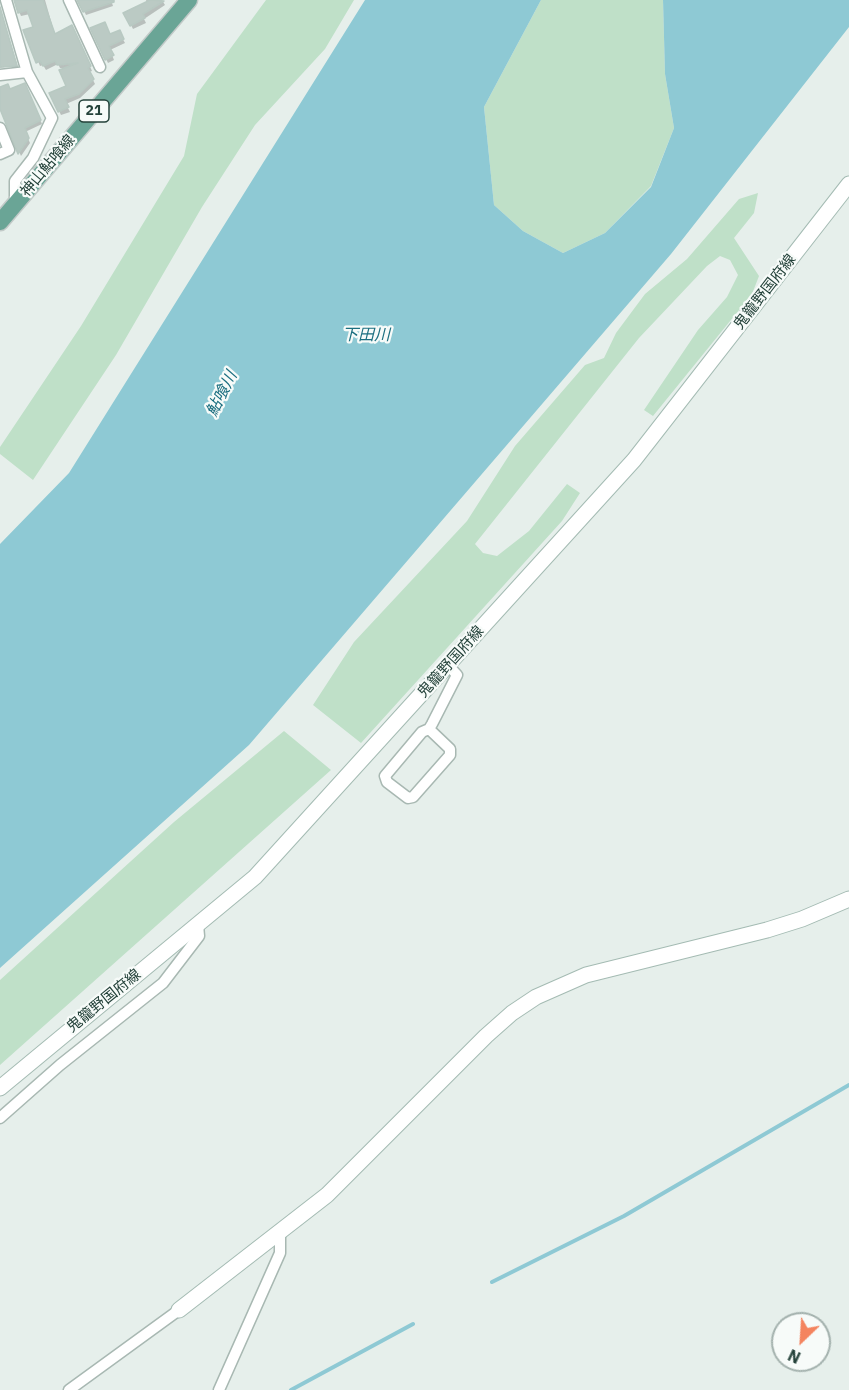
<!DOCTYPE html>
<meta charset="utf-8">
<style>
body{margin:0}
#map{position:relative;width:849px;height:1390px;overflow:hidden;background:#e6efeb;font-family:"IBM Plex Sans",sans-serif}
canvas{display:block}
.north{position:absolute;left:771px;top:1312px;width:60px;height:60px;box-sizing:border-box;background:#f7fbf9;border:2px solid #a3b1ad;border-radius:50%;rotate:205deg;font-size:16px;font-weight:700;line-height:24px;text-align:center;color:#24423a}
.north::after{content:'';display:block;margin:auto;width:21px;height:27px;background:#f4845f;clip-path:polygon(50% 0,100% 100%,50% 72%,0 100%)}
</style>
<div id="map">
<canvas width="849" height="1390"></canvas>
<div class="north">N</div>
</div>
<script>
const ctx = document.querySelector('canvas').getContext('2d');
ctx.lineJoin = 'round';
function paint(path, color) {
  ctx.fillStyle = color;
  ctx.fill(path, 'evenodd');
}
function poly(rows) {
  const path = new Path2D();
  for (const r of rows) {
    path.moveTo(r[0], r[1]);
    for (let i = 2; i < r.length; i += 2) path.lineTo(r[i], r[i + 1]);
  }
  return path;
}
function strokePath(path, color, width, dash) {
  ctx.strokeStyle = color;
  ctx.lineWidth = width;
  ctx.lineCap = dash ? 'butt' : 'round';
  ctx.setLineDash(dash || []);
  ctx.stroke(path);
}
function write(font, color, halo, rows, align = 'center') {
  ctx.font = font + ' "IBM Plex Sans","Noto Sans JP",sans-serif';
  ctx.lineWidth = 4.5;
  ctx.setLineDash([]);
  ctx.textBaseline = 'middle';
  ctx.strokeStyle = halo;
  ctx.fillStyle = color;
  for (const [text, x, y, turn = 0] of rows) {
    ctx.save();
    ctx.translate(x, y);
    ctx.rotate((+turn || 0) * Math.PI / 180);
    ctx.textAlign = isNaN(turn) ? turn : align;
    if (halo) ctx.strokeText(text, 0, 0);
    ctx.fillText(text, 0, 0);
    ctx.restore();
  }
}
paint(poly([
 [266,0,354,0,325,49,255,125,202,207,116,355,33,480,0,454,0,447,81,326,184,156,197,94],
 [541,0,663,0,665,74,674,128,651,186,605,233,563,253,523,231,494,205,484,107],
 [758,193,754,213,734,238,759,276,752,294,653,416,644,410,698,330,727,297,738,275,730,260,720,256,707,266,639,338,475,544,483,553,497,556,529,531,567,484,580,493,562,521,361,743,313,705,354,642,467,521,515,446,585,365,604,358,616,333,645,294,687,259,739,199],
 [284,731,331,770,0,1065,0,980,174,822]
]), '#bfe0c8');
paint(poly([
 [365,0,541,0,484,107,494,205,523,231,563,253,605,233,651,187,674,128,665,74,663,0,849,0,849,27,671,254,249,745,0,968,0,544,69,473]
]), '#8ec9d4');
paint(poly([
 [14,0,45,0,55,35,74,31,92,71,89,72,95,84,80,98,66,104,70,112,61,115,51,94,68,87,67,68,60,68,58,64,46,70,43,65,40,66,25,31,35,28,30,14,21,16],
 [79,0,111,0,113,6,86,15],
 [146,0,162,0,165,5,144,19,146,23,133,29,125,13,147,3],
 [4,24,6,28,19,70,14,70,11,66,0,68,0,26],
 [119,32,125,43,110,50,114,60,108,63,106,59,110,36],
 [0,89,27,90,42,124,25,132,30,143,21,156,0,108]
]), '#0003');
strokePath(poly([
 [492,1282,624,1216,849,1085],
 [291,1390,413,1324]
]), '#8ec9d4', 4);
const building = poly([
 [14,0,43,0,55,34,72,25,91,66,88,68,94,79,79,94,65,99,69,107,58,112,49,93,66,86,59,70,78,63,57,65,55,61,43,66,40,61,36,63,23,30,33,27,27,10,18,13,14,0],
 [77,0,114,0,114,2,83,12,77,0],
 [150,0,164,1,143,14,145,18,130,26,123,13,150,0],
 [0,7,17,66,0,67,0,7],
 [105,22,110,34,120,30,124,39,109,46,114,55,105,60,90,28,105,22],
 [25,83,41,120,25,128,29,138,18,154,0,109,0,87,8,84,10,89,25,83]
]);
paint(building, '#bbcac4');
strokePath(building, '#b8c9c2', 1.5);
const street = poly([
 [6,0,27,72,52,118,33,158,15,181,15,204],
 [69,0,100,67],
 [0,75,27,72],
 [0,128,9,150,0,154],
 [429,729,450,749,450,755,413,797,408,798,387,782,385,776,422,732,429,729,432,724,457,675,448,665],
 [0,1118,60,1065,163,983,199,936,198,925],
 [69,1390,179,1310],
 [219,1390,280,1253,280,1232]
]);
const secondary = poly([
 [0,1088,255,877,634,460,849,184],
 [179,1310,327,1195,486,1036,512,1013,536,997,586,975,767,930,802,919,849,899]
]);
const primary = poly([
 [0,222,189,0]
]);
strokePath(street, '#a8b8b2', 13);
strokePath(secondary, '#a4bbb3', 17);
strokePath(primary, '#c2cac8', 19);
strokePath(street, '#fff', 10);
strokePath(secondary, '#fff', 15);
strokePath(primary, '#6aa596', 16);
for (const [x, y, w] of [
 [94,111,30]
]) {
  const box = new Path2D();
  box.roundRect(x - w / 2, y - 11, w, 22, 4.5);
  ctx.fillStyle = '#f7fbf9';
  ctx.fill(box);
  strokePath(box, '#24423a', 1.5);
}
write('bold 14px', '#24423a', null, [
 ["21",94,111]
]);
write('15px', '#24423a', '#f7fbf9', [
 ["神山鮎喰線",48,166,-50],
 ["鬼籠野国府線",765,292,-52],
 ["鬼籠野国府線",451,662,-48],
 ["鬼籠野国府線",104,1001,-39]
]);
write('italic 16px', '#1c6f80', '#f7fbf9', [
 ["下田川",366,335],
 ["鮎喰川",222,394,-63]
]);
</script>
